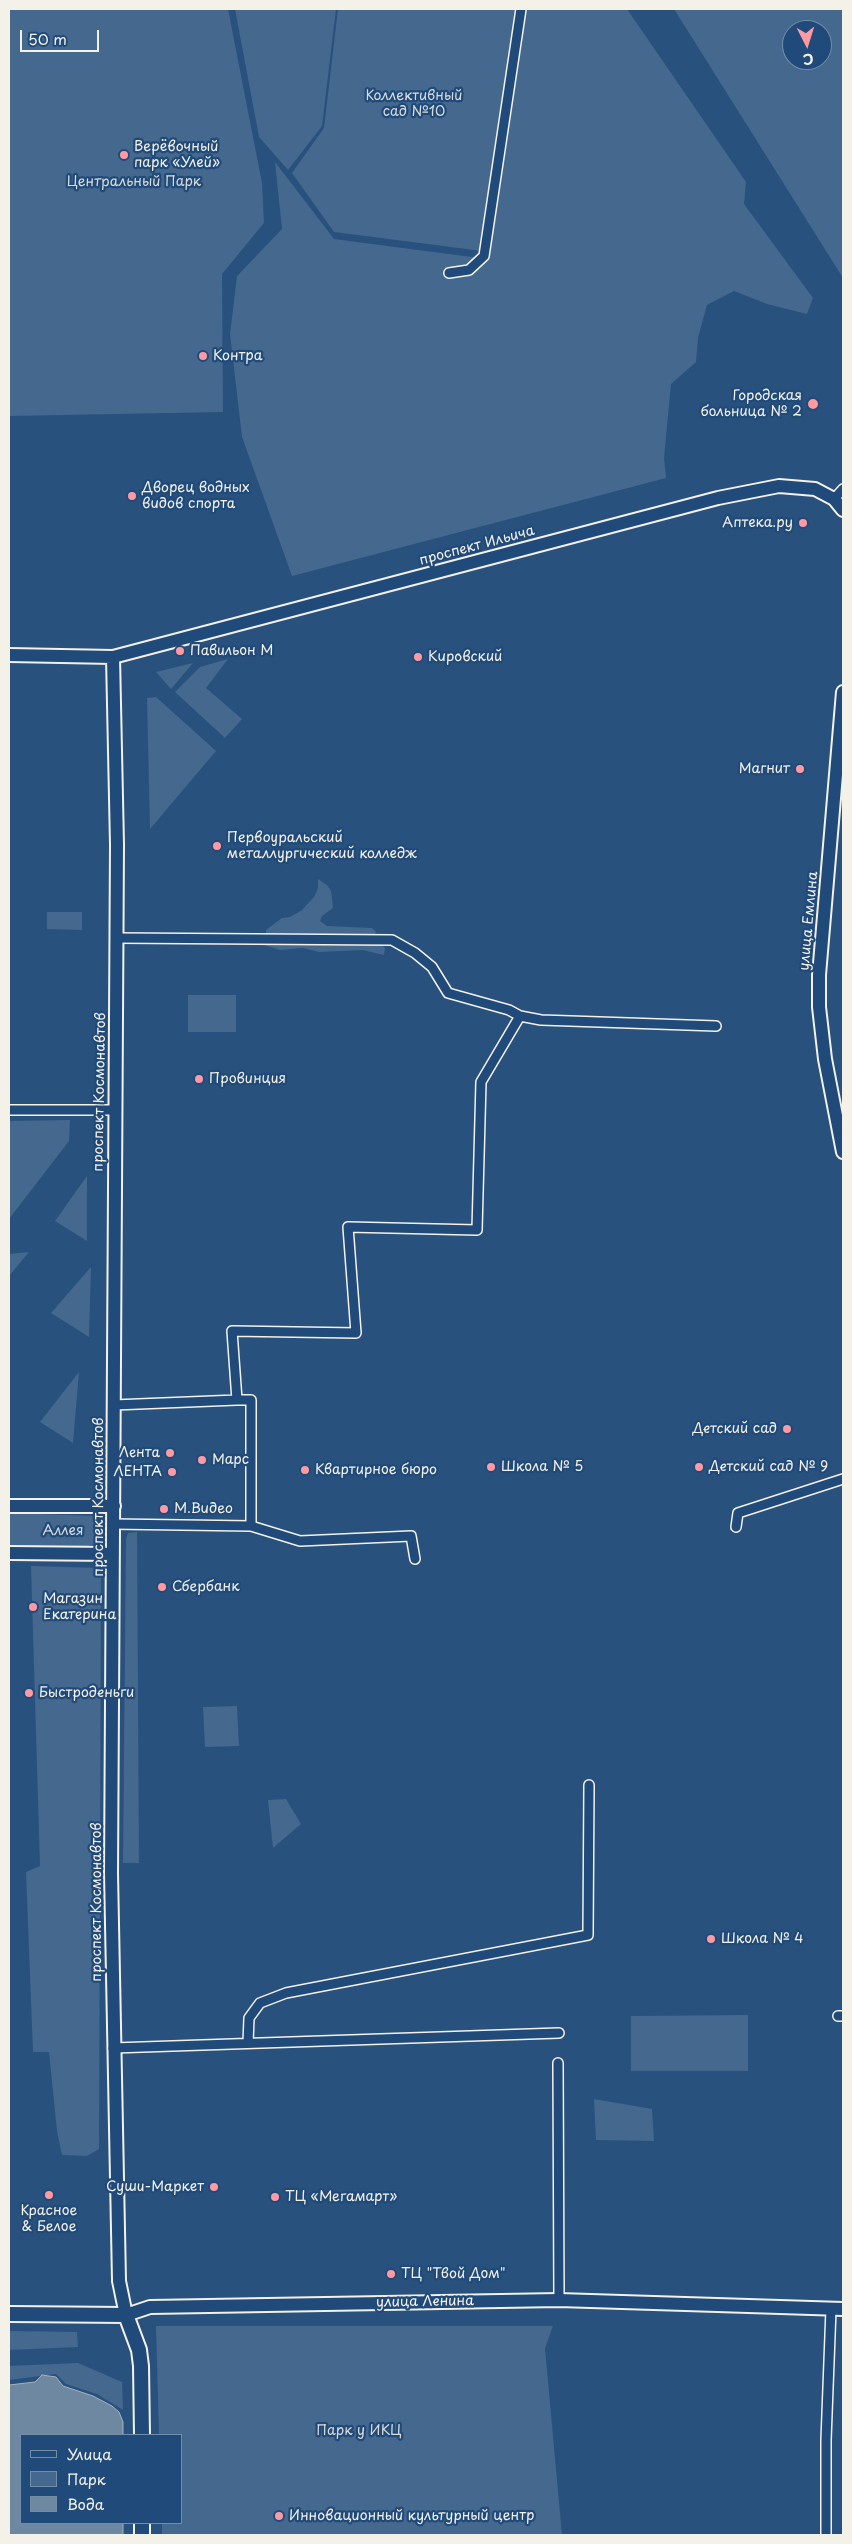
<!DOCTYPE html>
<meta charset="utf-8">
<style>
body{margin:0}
#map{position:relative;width:852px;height:2544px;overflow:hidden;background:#28517e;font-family:"Playpen Sans",sans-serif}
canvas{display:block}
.frame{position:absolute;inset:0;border:10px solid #f4f1e8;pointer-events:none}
.legend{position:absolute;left:20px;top:2434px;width:162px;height:90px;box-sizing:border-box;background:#1f4a7a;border:1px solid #748da6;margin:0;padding:6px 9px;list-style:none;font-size:15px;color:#f4f1e8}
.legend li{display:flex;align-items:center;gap:10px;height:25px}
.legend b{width:25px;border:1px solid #748da6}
.north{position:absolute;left:782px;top:20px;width:50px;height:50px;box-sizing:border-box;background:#1f4a7a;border:1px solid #748da6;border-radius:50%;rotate:175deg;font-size:14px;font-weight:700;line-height:20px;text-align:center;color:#f4f1e8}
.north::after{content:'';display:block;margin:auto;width:18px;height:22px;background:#ff9aa2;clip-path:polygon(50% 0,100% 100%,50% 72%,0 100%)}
.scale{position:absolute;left:20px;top:30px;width:79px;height:22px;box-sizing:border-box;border:2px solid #f4f1e8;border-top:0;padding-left:6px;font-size:15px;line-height:18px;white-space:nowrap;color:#f4f1e8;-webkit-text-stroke:4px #1f4a7a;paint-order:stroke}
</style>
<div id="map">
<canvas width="852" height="2544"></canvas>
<div class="frame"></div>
<ul class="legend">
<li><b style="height:6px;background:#1f4a7a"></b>Улица</li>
<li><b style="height:14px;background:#45688e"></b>Парк</li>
<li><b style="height:14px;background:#6e88a2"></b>Вода</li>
</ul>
<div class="north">С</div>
<div class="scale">50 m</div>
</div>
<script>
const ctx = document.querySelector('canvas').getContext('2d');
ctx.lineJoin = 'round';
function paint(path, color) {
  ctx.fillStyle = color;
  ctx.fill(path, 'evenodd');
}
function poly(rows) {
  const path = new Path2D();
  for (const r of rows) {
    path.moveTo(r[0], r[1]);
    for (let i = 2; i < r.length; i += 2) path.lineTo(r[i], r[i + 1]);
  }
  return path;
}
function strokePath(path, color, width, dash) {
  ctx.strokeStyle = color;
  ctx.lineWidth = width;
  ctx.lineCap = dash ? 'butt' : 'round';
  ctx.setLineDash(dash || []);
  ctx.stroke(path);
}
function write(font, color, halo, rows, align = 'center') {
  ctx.font = font + ' "Playpen Sans",sans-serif';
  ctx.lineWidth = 4.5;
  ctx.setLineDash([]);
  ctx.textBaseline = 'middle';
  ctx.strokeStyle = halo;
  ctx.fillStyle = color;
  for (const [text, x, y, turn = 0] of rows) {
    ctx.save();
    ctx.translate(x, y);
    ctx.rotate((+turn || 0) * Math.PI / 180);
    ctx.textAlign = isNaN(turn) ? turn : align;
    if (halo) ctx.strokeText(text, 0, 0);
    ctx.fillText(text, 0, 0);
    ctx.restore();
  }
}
paint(poly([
 [9,9,228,9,262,183,264,223,222,274,223,412,9,416],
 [235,9,336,9,322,126,288,170,259,137],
 [338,9,516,9,482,251,334,232,292,173,324,128],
 [524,9,627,9,746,182,744,204,813,298,807,314,767,304,734,291,707,305,698,338,696,362,671,384,664,458,666,478,292,576,242,437,230,334,237,276,282,229,275,162,334,239,487,259],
 [674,9,843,9,843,278],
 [792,30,822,30,822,60,792,60],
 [228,659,206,688,242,719,225,738,175,692,200,667],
 [193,663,171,689,156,672],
 [156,697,216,751,150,829,147,698],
 [318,879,327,885,331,891,332,898,333,908,322,916,320,921,327,926,372,928,376,932,374,936,270,936,266,934,266,930,282,918,290,917,302,910,314,897,318,888],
 [47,912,82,912,82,930,47,929],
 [377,942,385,948,384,955,363,950,319,952,303,948,280,950,261,944],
 [188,995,236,995,236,1032,188,1032],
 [70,1120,69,1141,9,1219,9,1121],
 [87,1176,87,1241,55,1221],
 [29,1252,9,1276,9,1254],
 [91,1267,89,1337,51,1313],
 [79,1372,73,1443,40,1422],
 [9,1513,98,1516,102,1531,100,1542,85,1547,9,1546],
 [137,1532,139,1863,123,1863,126,1539,128,1533],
 [31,1566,101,1568,99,2149,87,2156,62,2155,57,2131,49,2052,33,2052,26,1872,40,1866],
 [237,1706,239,1746,205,1747,203,1707],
 [286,1799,301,1824,273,1848,268,1800],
 [748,2015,748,2071,631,2071,631,2016],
 [594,2099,652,2109,654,2141,596,2140],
 [156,2326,553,2326,545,2348,562,2535,162,2535,162,2523,181,2523,181,2435,159,2435],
 [9,2331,77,2332,78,2347,9,2350],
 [78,2363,122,2382,123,2410,97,2394,66,2384,56,2374,9,2380,9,2366]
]), '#45688e');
const water = poly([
 [42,2375,56,2377,63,2386,93,2396,112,2406,119,2412,123,2422,123,2435,21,2435,21,2523,123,2523,123,2535,9,2535,9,2385,35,2382,42,2375]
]);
paint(water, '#6e88a2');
strokePath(water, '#a4b2be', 1);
const street = poly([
 [449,273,469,270,484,256,521,9],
 [834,499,843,489],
 [117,938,392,940,415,953,432,967,448,993,509,1010,520,1016,541,1020,716,1026],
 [9,1110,116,1110],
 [237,1400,251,1400,251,1526],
 [114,1405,237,1400,232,1331,356,1333,348,1227,477,1230,481,1082,520,1016],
 [113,1524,251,1526,300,1541,411,1536,415,1559],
 [736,1527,738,1513,843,1479],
 [838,2016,843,2016],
 [248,2043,249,2018,260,2003,286,1993,588,1935,589,1785],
 [113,2048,559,2033],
 [558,2063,559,2300],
 [826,2535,826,2440,831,2309]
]);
const secondary = poly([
 [9,655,113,657,718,498,779,486,815,489,834,499,843,510],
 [113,657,117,845,111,1873,119,2281,126,2315,150,2307,559,2300,843,2309],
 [843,692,819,975,819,1007,825,1059,843,1152],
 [9,1506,114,1506],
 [9,1553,113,1554]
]);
const primary = poly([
 [9,2314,126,2315,139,2350,141,2366,142,2435],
 [142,2523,142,2535]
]);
strokePath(street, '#f4f1e8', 12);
strokePath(secondary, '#f4f1e8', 16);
strokePath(primary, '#f4f1e8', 18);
strokePath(street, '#1f4a7a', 9);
strokePath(secondary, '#1f4a7a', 12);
strokePath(primary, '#1f4a7a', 14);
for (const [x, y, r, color] of [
 [124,155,5,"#ff9aa2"],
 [203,356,5,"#ff9aa2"],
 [813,404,6,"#ff9aa2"],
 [132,496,5,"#ff9aa2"],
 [803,523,5,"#ff9aa2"],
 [180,651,5,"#ff9aa2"],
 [418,657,5,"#ff9aa2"],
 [800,769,5,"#ff9aa2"],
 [217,846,5,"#ff9aa2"],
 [199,1079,5,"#ff9aa2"],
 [787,1429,5,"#ff9aa2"],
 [170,1453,5,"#ff9aa2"],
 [202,1460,5,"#ff9aa2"],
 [491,1467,5,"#ff9aa2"],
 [699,1467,5,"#ff9aa2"],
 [305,1470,5,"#ff9aa2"],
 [172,1472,5,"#ff9aa2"],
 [164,1509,5,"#ff9aa2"],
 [162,1587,5,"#ff9aa2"],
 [33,1607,5,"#ff9aa2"],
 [29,1693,5,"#ff9aa2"],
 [711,1939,5,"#ff9aa2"],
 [214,2187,5,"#ff9aa2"],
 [49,2195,5,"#ff9aa2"],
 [275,2197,5,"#ff9aa2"],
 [391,2274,5,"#ff9aa2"],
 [279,2516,5,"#ff9aa2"]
]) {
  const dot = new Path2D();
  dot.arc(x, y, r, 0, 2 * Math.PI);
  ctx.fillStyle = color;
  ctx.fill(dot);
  strokePath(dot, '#1f4a7a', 2);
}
write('14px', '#dadcda', '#1f4a7a', [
 ["Коллективный",414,96],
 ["сад №10",414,112],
 ["Центральный Парк",134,182],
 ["Аллея",63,1531],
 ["Парк у ИКЦ",359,2431]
]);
write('14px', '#f4f1e8', '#1f4a7a', [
 ["Верёвочный",134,147],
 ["парк «Улей»",134,163],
 ["Контра",213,356],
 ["Городская",802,396,"right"],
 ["больница № 2",802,412,"right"],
 ["Дворец водных",142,488],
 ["видов спорта",142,504],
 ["Аптека.ру",793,523,"right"],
 ["Павильон М",190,651],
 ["Кировский",428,657],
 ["Магнит",790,769,"right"],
 ["Первоуральский",227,838],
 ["металлургический колледж",227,854],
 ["Провинция",209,1079],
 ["Детский сад",777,1429,"right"],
 ["Лента",160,1453,"right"],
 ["Марс",212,1460],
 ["Школа № 5",501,1467],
 ["Детский сад № 9",709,1467],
 ["Квартирное бюро",315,1470],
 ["ЛЕНТА",162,1472,"right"],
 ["М.Видео",174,1509],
 ["Сбербанк",172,1587],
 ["Магазин",43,1599],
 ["Екатерина",43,1615],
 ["Быстроденьги",39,1693],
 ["Школа № 4",721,1939],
 ["Суши-Маркет",204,2187,"right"],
 ["ТЦ «Мегамарт»",285,2197],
 ["Красное",49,2211,"center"],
 ["& Белое",49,2227,"center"],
 ["ТЦ \"Твой Дом\"",401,2274],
 ["Инновационный культурный центр",289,2516]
], 'left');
write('14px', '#f4f1e8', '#1f4a7a', [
 ["проспект Ильича",477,546,-15],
 ["улица Емлина",809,921,-85],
 ["проспект Космонавтов",100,1092,-89],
 ["проспект Космонавтов",99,1497,-90],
 ["проспект Космонавтов",97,1902,-90],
 ["улица Ленина",425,2302,-1]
]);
</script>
